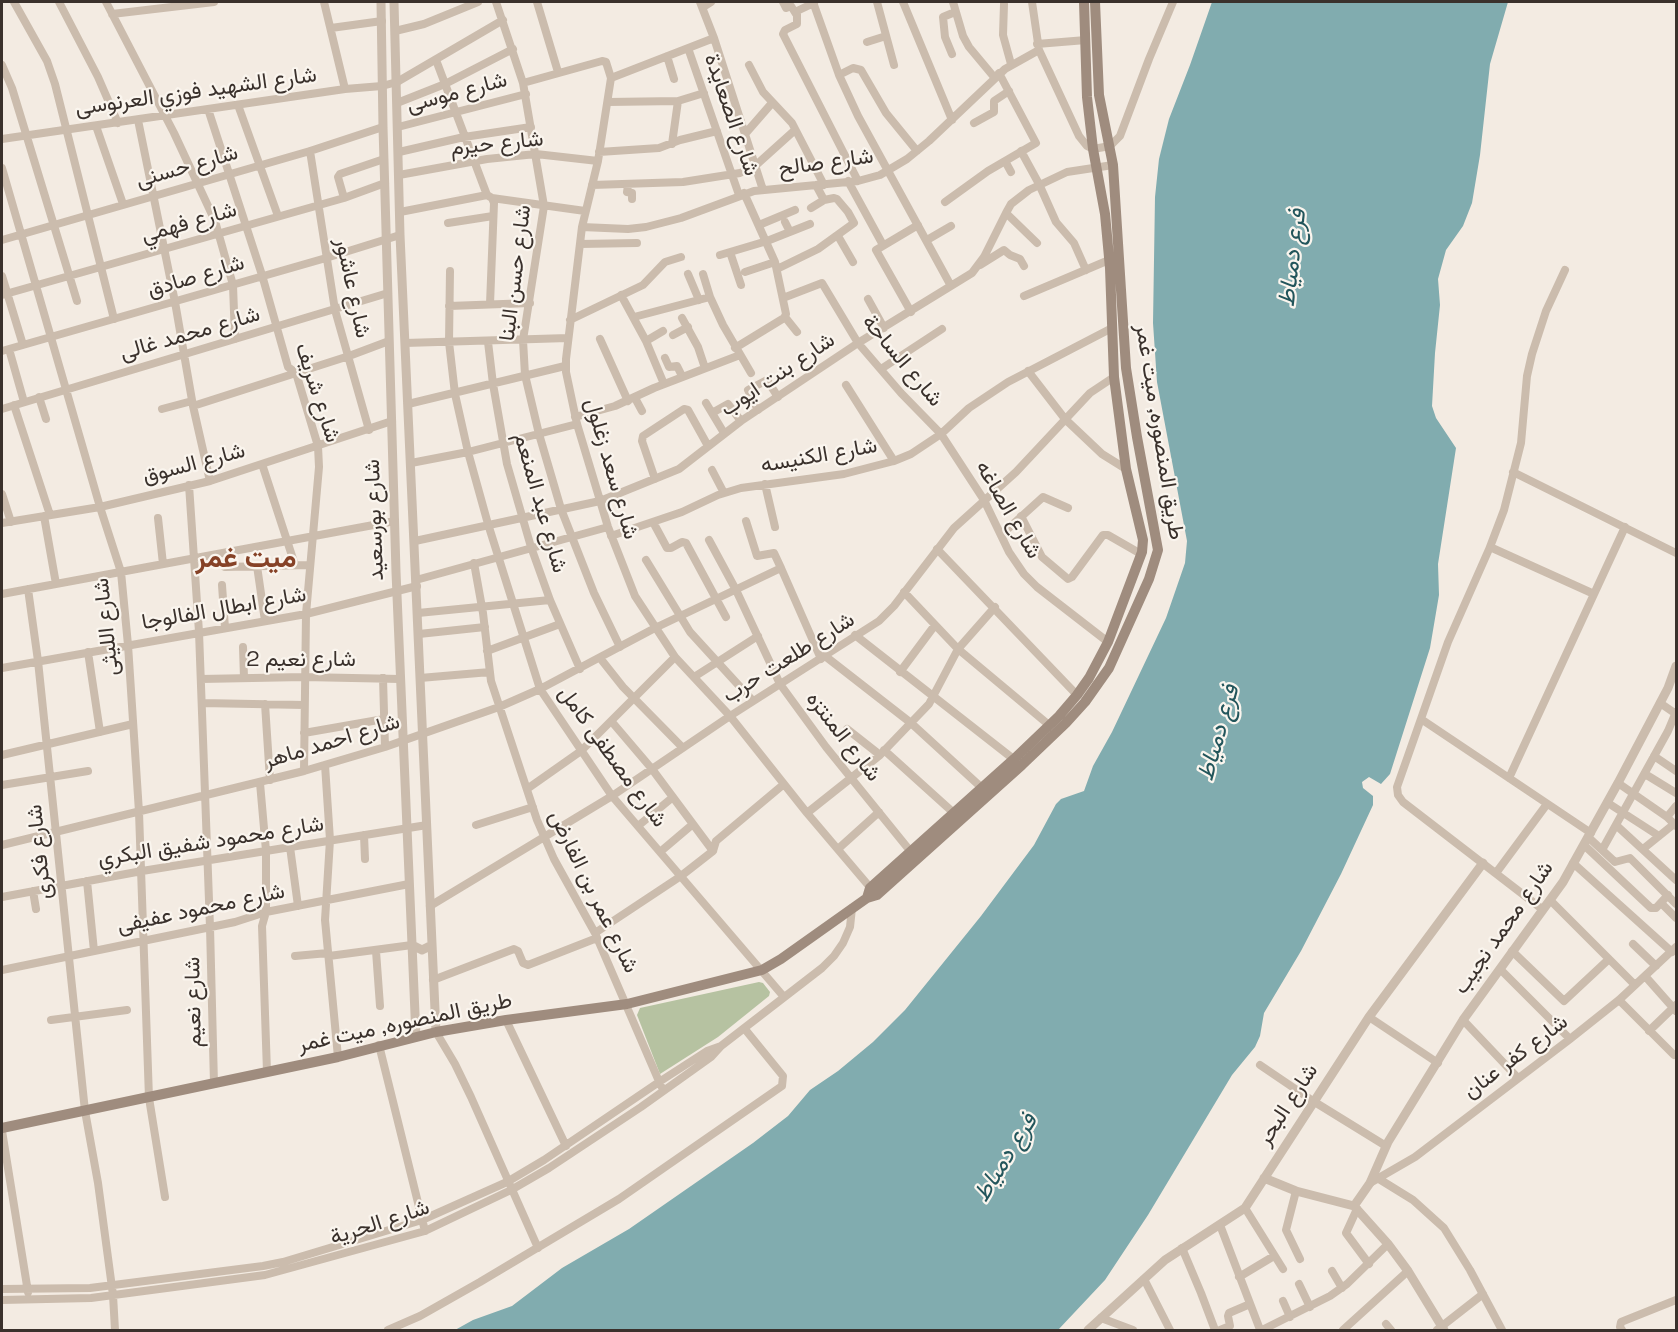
<!DOCTYPE html>
<meta charset="utf-8">
<style>
body{margin:0}
#map{position:relative;width:1678px;height:1332px;overflow:hidden;background:#f3ebe2;font-family:"Space Grotesk",sans-serif}
canvas{display:block}
.frame{position:absolute;inset:0;border:3px solid #3a312c;pointer-events:none}
</style>
<div id="map">
<canvas width="1678" height="1332"></canvas>
<div class="frame"></div>
</div>
<script>
const ctx = document.querySelector('canvas').getContext('2d');
ctx.lineJoin = 'round';
function paint(path, color) {
  ctx.fillStyle = color;
  ctx.fill(path, 'evenodd');
}
function poly(rows) {
  const path = new Path2D();
  for (const r of rows) {
    path.moveTo(r[0], r[1]);
    for (let i = 2; i < r.length; i += 2) path.lineTo(r[i], r[i + 1]);
  }
  return path;
}
function strokePath(path, color, width, dash) {
  ctx.strokeStyle = color;
  ctx.lineWidth = width;
  ctx.lineCap = dash ? 'butt' : 'round';
  ctx.setLineDash(dash || []);
  ctx.stroke(path);
}
function write(font, color, halo, rows, align = 'center') {
  ctx.font = font + ' "Space Grotesk",Vazirmatn,sans-serif';
  ctx.lineWidth = 4.5;
  ctx.setLineDash([]);
  ctx.textBaseline = 'middle';
  ctx.strokeStyle = halo;
  ctx.fillStyle = color;
  for (const [text, x, y, turn = 0] of rows) {
    ctx.save();
    ctx.translate(x, y);
    ctx.rotate((+turn || 0) * Math.PI / 180);
    ctx.textAlign = isNaN(turn) ? turn : align;
    if (halo) ctx.strokeText(text, 0, 0);
    ctx.fillText(text, 0, 0);
    ctx.restore();
  }
}
paint(poly([
 [759,982,763,983,770,992,769,996,718,1037,660,1074,637,1015,640,1008]
]), '#b6c2a1');
paint(poly([
 [1212,2,1508,2,1490,64,1480,155,1472,203,1463,226,1446,250,1438,279,1440,305,1435,353,1432,406,1436,418,1456,448,1438,564,1439,595,1430,648,1390,774,1381,784,1369,777,1362,782,1363,788,1373,796,1373,805,1341,874,1301,951,1264,1013,1260,1036,1255,1047,1232,1075,1148,1215,1105,1280,1058,1330,455,1330,473,1320,512,1306,562,1268,629,1229,753,1143,788,1116,810,1090,838,1071,873,1042,905,1010,981,916,1034,845,1056,804,1061,799,1084,791,1093,766,1112,732,1166,618,1185,563,1187,541,1157,382,1153,323,1155,197,1159,159,1169,119,1190,65]
]), '#81acaf');
strokePath(poly([
 [14,2,47,61,55,84,114,319],
 [59,2,98,77,118,123],
 [106,2,174,133,215,221,233,285,235,339],
 [324,2,345,89],
 [496,2,523,83,544,206,523,340,525,375,539,434,561,509,594,593,620,647],
 [537,2,558,72],
 [700,2,714,38,763,190],
 [783,2,786,8,791,6,796,14],
 [813,2,839,75,858,116,951,286],
 [877,2,894,65],
 [903,2,952,120],
 [953,2,963,36,969,47,994,77],
 [1032,2,1039,50,1079,136,1087,146,1093,149,1110,146,1120,136,1149,59,1173,2],
 [814,3,797,11,797,24,785,30,783,34,858,181],
 [1004,4,1003,35,1011,64],
 [703,7,711,2],
 [112,14,214,2],
 [331,28,382,21],
 [395,31,424,24,478,2],
 [714,38,611,78,598,161,582,227,566,359,566,372,577,424,608,527,635,596,675,657,730,716,807,813,874,892],
 [867,42,886,36],
 [1037,44,1086,40],
 [688,48,739,195],
 [952,54,945,37,943,17,955,12],
 [667,56,674,79],
 [436,60,487,195],
 [2,65,12,88,77,301],
 [749,65,763,92,792,123,824,185],
 [839,75,853,68,861,70,886,113,917,151],
 [523,83,602,61,606,62,611,78],
 [608,102,678,101,704,93],
 [397,103,445,84,513,49],
 [238,105,278,216],
 [208,109,262,275,288,367,296,373,318,446,319,467,306,614,304,771],
 [138,120,175,302,193,406,210,481],
 [974,123,994,112,994,101,1009,91],
 [96,126,123,204],
 [398,127,526,94],
 [745,134,772,103],
 [2,139,345,89,382,86,397,82,503,20],
 [672,144,678,101],
 [310,151,335,310,369,430],
 [1021,151,1039,184,1056,222,1074,243,1086,270],
 [399,152,464,137,531,127],
 [599,152,659,148,680,140,717,131],
 [1005,161,1011,172],
 [2,168,100,507,121,572,128,645,139,812,149,1098,165,1197],
 [399,175,487,159,536,154,598,161],
 [848,181,883,245],
 [592,185,683,182,740,173,755,166,795,130],
 [628,185,627,192,632,193,632,199],
 [344,198,338,177,340,174,384,159],
 [945,202,988,171,1036,143,999,73],
 [811,208,824,200],
 [400,212,487,195,492,198,585,211],
 [1006,213,1037,243],
 [785,222,790,232],
 [448,223,493,216],
 [759,225,795,210],
 [582,227,628,229,646,227,681,218,754,191,858,181,880,175,907,159,929,141,1005,69,1039,50],
 [838,236,853,262],
 [2,240,310,151,383,127],
 [927,240,951,226],
 [580,244,637,243],
 [730,252,741,285],
 [720,255,767,241,810,224],
 [980,265,1004,250,1010,255,1020,259,1024,266],
 [777,269,818,249,854,223,848,212,837,199,834,198,824,200,816,185],
 [450,271,449,342,455,394,468,452,488,524,540,689,612,796,784,997],
 [745,272,775,262],
 [688,274,699,300],
 [703,274,710,297,723,325,751,373],
 [2,276,23,345],
 [2,295,344,198,385,183],
 [621,295,646,341,664,384],
 [1024,296,1109,260],
 [783,298,822,283,858,343,901,393,941,434,984,500,1009,552,1024,574,1037,587,1108,642],
 [868,299,884,328],
 [490,304,494,203,492,198],
 [449,306,530,303],
 [911,312,876,250,918,225],
 [634,317,710,297],
 [785,317,797,332],
 [682,318,698,347,705,368],
 [570,320,643,285,665,262,681,257],
 [673,335,688,327],
 [600,339,628,401],
 [646,341,663,331],
 [488,342,493,384,507,464,531,547,550,600,580,669],
 [405,343,568,338],
 [735,348,784,318,786,314,775,262,744,193],
 [9,349,24,402],
 [2,351,326,258,400,235],
 [665,358,669,367,677,366,682,376],
 [881,369,942,329],
 [1028,371,1065,419,1102,454,1126,469],
 [846,385,894,461],
 [39,397,46,419],
 [635,398,642,411],
 [706,403,724,433],
 [408,404,565,366],
 [14,405,50,515],
 [193,406,349,356,389,341],
 [2,409,388,293],
 [162,409,192,401],
 [758,410,748,390,767,380,778,397],
 [712,413,728,404,741,421],
 [575,417,615,406,654,388,740,355],
 [411,463,468,452,577,424],
 [262,464,295,565],
 [712,470,724,493],
 [1513,472,1676,553],
 [655,479,642,441,643,436,684,409,688,410,708,446],
 [765,484,775,527],
 [189,485,199,632,210,927,214,1084],
 [2,494,11,522],
 [44,516,56,584],
 [1021,516,1042,557,1068,579,1072,577,1103,535,1108,535,1141,554],
 [158,518,163,564],
 [746,521,757,556,774,553,781,568],
 [653,522,667,548,671,548,682,542,686,543,726,617],
 [2,523,100,507,210,481,392,421],
 [1001,535,1043,497,1068,508],
 [611,536,682,512,718,495,741,488,844,474,894,461,911,454,941,434,969,408,1008,382,1112,328],
 [709,540,736,590,780,684,826,747,911,852],
 [415,541,600,501,679,469,741,421,858,343,972,273,984,257,1006,213,1011,204,1029,190,1067,172,1113,165],
 [1490,547,1594,594],
 [937,549,1077,695],
 [646,560,690,632,753,701],
 [474,563,483,613,491,681,537,820,554,859,595,933,661,1086],
 [257,566,265,621],
 [225,567,309,565],
 [416,580,608,527],
 [222,585,225,628],
 [28,589,38,661,85,1111,98,1183,113,1295,115,1330],
 [904,592,958,649,1049,725],
 [2,594,395,521],
 [418,613,550,600],
 [419,634,485,627],
 [855,635,1016,761],
 [243,647,244,678],
 [487,651,560,624],
 [88,652,100,732],
 [825,656,911,723,982,788],
 [600,658,623,687,683,748],
 [2,668,306,614,417,586],
 [900,672,935,625],
 [694,677,758,636],
 [383,678,385,747],
 [420,678,490,672],
 [201,679,304,677,400,679],
 [202,703,304,705],
 [1660,703,1676,714],
 [265,704,270,780],
 [1421,719,1591,833],
 [612,722,652,769,713,851],
 [847,729,880,755],
 [304,733,384,719],
 [884,750,956,815],
 [2,755,133,724],
 [1654,756,1676,771],
 [325,765,330,840,325,920,338,1057],
 [1645,774,1676,793],
 [1509,778,1625,527],
 [260,783,266,851,266,912,262,926,267,1072],
 [1618,783,1667,817,1676,826],
 [2,785,88,771],
 [527,789,581,751,675,657],
 [1608,803,1659,836],
 [807,813,880,755,929,704,958,649,995,607],
 [1667,817,1676,806],
 [476,825,533,807],
 [1616,825,1676,880],
 [638,826,673,797],
 [364,835,365,859],
 [1588,837,1615,862,1630,858,1676,904],
 [2,845,304,771,385,747,499,707,540,689,655,628,781,568,821,659],
 [1584,845,1651,908,1656,908,1668,895],
 [290,847,298,906],
 [838,849,879,812],
 [1643,849,1674,824],
 [1602,850,1668,731,1676,712],
 [660,852,693,824],
 [1573,863,1672,952],
 [1496,873,1547,804],
 [87,881,94,951],
 [33,891,36,909],
 [2,897,142,871,427,825],
 [1550,900,1635,985],
 [1661,903,1676,918],
 [430,906,612,796,730,716,879,621,894,606,954,528,1016,472,1090,393,1114,377],
 [1542,909,1403,802,1398,795,1397,787,1448,642,1490,547,1504,510,1521,443,1527,376,1532,354,1546,311,1565,270],
 [595,933,681,876,713,851,716,841,784,784],
 [1633,944,1656,966],
 [376,951,380,1006],
 [1512,951,1564,1001,1609,959],
 [295,956,328,953],
 [329,956,412,945],
 [1500,969,1570,1039],
 [2,970,235,922,266,912,409,884],
 [1645,976,1676,1011],
 [433,980,514,949,518,951,523,963,528,965,597,938],
 [1619,1000,1674,1055],
 [1369,1017,1438,1063],
 [51,1020,127,1010],
 [506,1020,566,1146],
 [1463,1020,1518,1078],
 [1649,1031,1676,1005],
 [436,1032,455,1064,471,1097,538,1248],
 [379,1045,425,1231],
 [1260,1065,1313,1101,1386,1146],
 [2,1131,28,1292],
 [1379,1179,1413,1200,1444,1228,1470,1270,1502,1330],
 [1370,1183,1415,1157,1570,1039,1619,1000,1676,947],
 [1296,1191,1286,1230,1300,1259],
 [1245,1208,1283,1269],
 [1357,1209,1346,1233,1369,1264],
 [1220,1225,1259,1327,1262,1330,1330,1296,1347,1284,1388,1244],
 [1182,1248,1201,1293,1215,1330],
 [1332,1271,1342,1288],
 [1239,1277,1274,1256],
 [1144,1279,1170,1330],
 [1299,1284,1310,1307],
 [2,1289,90,1288,263,1266,283,1262,422,1220,507,1182,544,1160,659,1082,707,1051,721,1046],
 [2,1300,91,1298,265,1275,425,1231,511,1190,549,1168,641,1107,711,1057,721,1046,822,968,834,956,843,943,850,927,852,908],
 [1283,1301,1290,1317],
 [1101,1318,1133,1330],
 [1386,1324,1391,1330],
 [388,1330,420,1316,480,1282,619,1199,782,1086,783,1076,744,1028],
 [1220,1330,1230,1326,1228,1316,1229,1313,1250,1304],
 [1343,1330,1408,1271],
 [1437,1330,1483,1294],
 [1622,1330,1620,1327,1621,1322,1676,1300]
]), '#cbbcad', 8);
strokePath(poly([
 [381,2,383,127,396,572,416,1037],
 [394,2,400,235,436,1032],
 [412,945,422,950,432,945],
 [1264,1178,1296,1191,1354,1206,1388,1244,1408,1271,1444,1330],
 [1354,1206,1370,1183,1388,1142,1463,1020,1563,882,1618,783,1668,688,1676,666],
 [1088,1330,1165,1260,1245,1208,1369,1017,1483,863]
]), '#cbbcad', 9);
strokePath(poly([
 [867,898,870,888,1014,759,1059,716,1077,695,1089,678,1108,642,1142,552,1143,540,1126,469,1114,377,1110,268,1105,214,1093,149,1087,97,1084,2],
 [2,1128,338,1057,436,1032,506,1020,627,1004,762,970,781,959,867,898,877,895,1022,765,1066,723,1085,702,1109,668,1149,579,1158,550,1137,437,1126,368,1113,165,1099,95,1095,2]
]), '#9f8c7e', 10);
write('22px', '#3a312c', '#faf5ee', [
 ["شارع الشهيد فوزي العرنوسى",196,92,-8],
 ["شارع موسى",457,93,-15],
 ["شارع الصعايدة",731,115,71],
 ["شارع حيرم",497,144,-6],
 ["شارع صالح",826,163,-8],
 ["شارع حسنى",187,167,-16],
 ["شارع فهمي",189,223,-16],
 ["شارع حسن البنا",516,273,-83],
 ["شارع صادق",196,277,-17],
 ["شارع عاشور",352,288,78],
 ["شارع محمد غالى",190,334,-16],
 ["شارع الساحة",902,361,50],
 ["شارع بنت ايوب",778,375,-34],
 ["شارع شريف",317,393,72],
 ["طريق المنصوره, ميت غمر",1159,432,81],
 ["شارع الكنيسه",819,456,-10],
 ["شارع السوق",194,464,-15],
 ["شارع سعد زغلول",611,469,74],
 ["شارع عبد المنعم",540,503,74],
 ["شارع الصاغه",1008,510,60],
 ["شارع بورسعيد",375,520,-92],
 ["شارع ابطال الفالوجا",224,609,-10],
 ["شارع الليثى",107,627,-96],
 ["شارع طلعت حرب",789,658,-32],
 ["شارع نعيم 2",301,660],
 ["شارع المنتزه",843,737,52],
 ["شارع احمد ماهر",332,742,-17],
 ["شارع مصطفى كامل",612,757,54],
 ["شارع محمود شفيق البكري",211,842,-9],
 ["شارع فكرى",40,852,-96],
 ["شارع عمر بن الفارض",593,892,64],
 ["شارع محمود عفيفى",201,909,-12],
 ["شارع محمد نجيب",1504,928,-55],
 ["شارع نعيم",194,1002,-91],
 ["طريق المنصوره, ميت غمر",405,1023,-12],
 ["شارع كفر عنان",1516,1057,-37],
 ["شارع البحر",1288,1105,-57],
 ["شارع الحرية",380,1223,-18]
]);
write('italic 24px', '#22555b', '#faf5ee', [
 ["فرع دمياط",1293,258,-83],
 ["فرع دمياط",1219,733,-74],
 ["فرع دمياط",1006,1158,-58]
]);
write('bold 28px', '#864227', '#faf5ee', [
 ["ميت غمر",246,559]
]);
</script>
